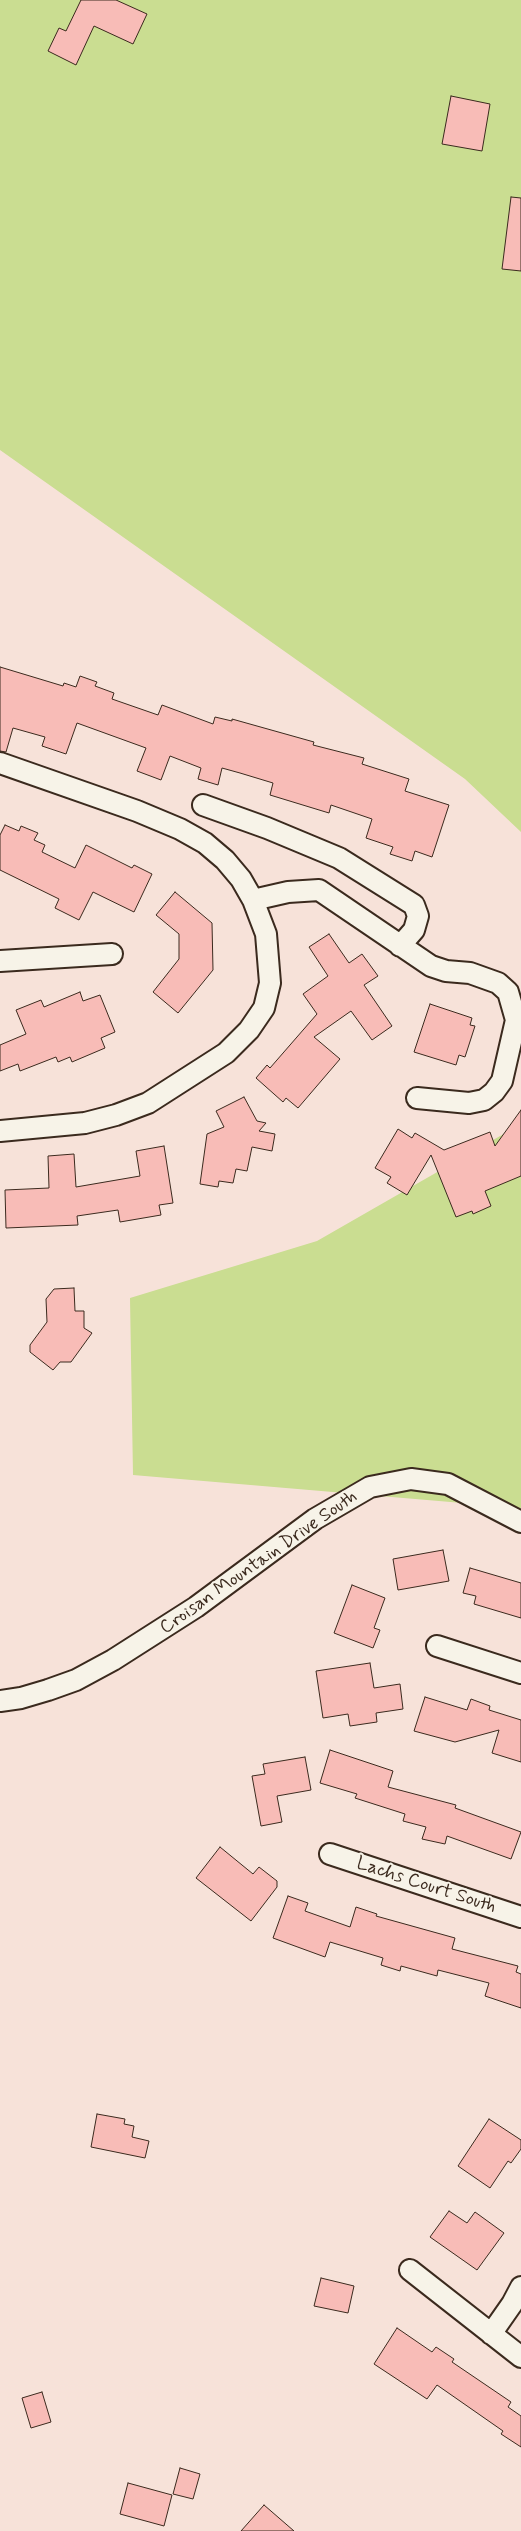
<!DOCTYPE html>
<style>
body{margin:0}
canvas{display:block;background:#f7e2d9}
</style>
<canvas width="521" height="2531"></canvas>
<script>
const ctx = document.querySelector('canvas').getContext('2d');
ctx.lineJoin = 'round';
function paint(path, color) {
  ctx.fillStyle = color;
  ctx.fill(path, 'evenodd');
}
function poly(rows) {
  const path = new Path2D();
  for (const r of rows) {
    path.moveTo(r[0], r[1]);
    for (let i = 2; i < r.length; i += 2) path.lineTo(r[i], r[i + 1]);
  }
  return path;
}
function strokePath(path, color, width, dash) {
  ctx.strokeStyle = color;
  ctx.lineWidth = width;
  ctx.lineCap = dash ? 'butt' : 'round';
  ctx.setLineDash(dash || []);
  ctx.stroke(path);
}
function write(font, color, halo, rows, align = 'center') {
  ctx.font = font + ' Mynerve,sans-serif';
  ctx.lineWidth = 4;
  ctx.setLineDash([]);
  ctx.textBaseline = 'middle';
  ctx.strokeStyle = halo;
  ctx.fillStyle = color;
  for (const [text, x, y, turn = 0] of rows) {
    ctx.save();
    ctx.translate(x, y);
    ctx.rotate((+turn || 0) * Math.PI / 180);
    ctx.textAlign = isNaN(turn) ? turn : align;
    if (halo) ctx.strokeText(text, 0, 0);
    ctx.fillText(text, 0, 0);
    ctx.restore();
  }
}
paint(poly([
 [0,0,521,0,521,832,465,779,0,450],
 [521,1124,521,1508,133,1475,130,1298,317,1241]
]), '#cadd91');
const building = poly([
 [81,0,116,0,147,14,133,44,94,26,76,65,48,51,59,28,66,31,81,0],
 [451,96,490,104,482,151,442,144,451,96],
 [511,197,521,198,521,271,502,269,511,197],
 [0,667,63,686,64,683,76,687,80,676,97,682,95,686,114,693,112,699,158,715,162,705,213,724,215,717,232,721,232,719,314,742,313,745,364,758,362,764,409,779,405,791,449,805,432,857,415,851,412,861,390,854,393,847,366,838,372,819,331,805,329,813,270,795,273,783,240,773,222,768,218,785,198,779,201,768,170,756,161,780,137,771,146,748,77,723,66,754,42,746,45,737,13,728,6,752,0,751,0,667],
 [5,825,19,831,21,826,38,833,34,840,45,845,42,852,75,868,86,845,132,868,134,865,152,874,134,912,93,892,79,920,55,908,59,899,0,870,0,835,5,825],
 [175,892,212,923,213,970,178,1013,153,992,179,959,179,934,156,915,175,892],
 [329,934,349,963,362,954,378,976,364,985,392,1026,372,1040,351,1011,314,1037,340,1059,298,1108,286,1098,283,1102,256,1078,267,1065,270,1068,317,1014,303,994,328,976,309,947,329,934],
 [80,992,83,1001,100,995,115,1032,101,1038,105,1048,72,1062,70,1057,58,1062,56,1057,20,1071,18,1064,0,1071,0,1045,26,1034,16,1010,41,1000,44,1007,80,992],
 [430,1004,472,1018,470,1025,475,1026,465,1057,459,1055,456,1065,414,1052,430,1004],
 [244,1097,257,1121,266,1123,259,1131,275,1134,272,1151,252,1147,247,1171,236,1169,233,1183,219,1181,218,1187,200,1184,207,1134,224,1127,216,1111,244,1097],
 [521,1110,521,1176,485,1191,491,1206,473,1214,472,1211,456,1217,431,1155,407,1195,387,1183,391,1177,375,1168,398,1129,412,1138,415,1133,444,1150,490,1132,495,1146,521,1110],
 [164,1146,173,1203,159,1205,161,1215,120,1222,118,1210,77,1216,78,1225,6,1228,5,1190,49,1188,48,1156,74,1154,76,1187,140,1176,136,1151,164,1146],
 [74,1288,75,1311,84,1311,84,1328,92,1333,71,1362,60,1362,53,1370,30,1352,30,1345,47,1322,46,1299,54,1289,74,1288],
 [443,1550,449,1581,398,1590,393,1559,443,1550],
 [470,1568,521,1583,521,1618,474,1604,476,1596,463,1593,470,1568],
 [352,1585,385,1598,374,1628,380,1630,373,1648,334,1633,352,1585],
 [370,1663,374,1688,400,1684,403,1709,376,1713,377,1722,350,1726,348,1714,323,1718,316,1671,370,1663],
 [425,1697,467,1710,471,1699,490,1706,489,1710,521,1720,521,1762,492,1753,499,1730,455,1742,414,1731,425,1697],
 [330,1750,393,1771,388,1787,456,1805,455,1808,521,1832,511,1859,447,1836,445,1844,422,1839,426,1827,403,1821,405,1814,355,1798,357,1794,320,1783,330,1750],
 [305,1757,311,1790,277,1796,282,1822,261,1826,252,1776,265,1774,263,1764,305,1757],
 [220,1847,253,1874,259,1867,277,1881,277,1887,251,1921,196,1878,220,1847],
 [288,1896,308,1903,305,1911,350,1927,356,1907,377,1914,376,1916,455,1938,452,1949,518,1966,516,1972,521,1974,521,2008,485,1996,489,1983,438,1970,437,1976,401,1966,400,1971,381,1965,383,1958,330,1942,325,1957,273,1938,288,1896],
 [97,2114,125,2119,124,2124,134,2126,132,2137,149,2141,145,2158,91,2147,97,2114],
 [489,2119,521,2140,521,2149,511,2163,508,2161,490,2188,458,2166,489,2119],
 [449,2211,467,2223,475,2212,504,2233,477,2270,430,2237,449,2211],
 [321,2278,354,2286,348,2313,314,2306,321,2278],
 [397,2328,432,2352,436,2347,454,2359,452,2362,511,2402,508,2407,521,2416,521,2447,501,2434,503,2431,437,2385,427,2399,374,2364,397,2328],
 [42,2392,51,2422,31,2428,22,2398,42,2392],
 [180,2468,200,2474,193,2499,173,2494,180,2468],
 [128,2483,172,2495,164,2526,120,2514,128,2483],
 [264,2505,294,2531,241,2531,264,2505]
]);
paint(building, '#f8bcb7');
strokePath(building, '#3b2a1e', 1);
const minor = poly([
 [0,763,137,811,180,829,205,843,225,860,241,879,253,900,266,934,270,983,264,1008,249,1030,226,1053,148,1103,116,1115,85,1123,0,1131],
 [203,805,267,828,339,858,414,905,418,916,414,930,400,946],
 [253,900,288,892,319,890,431,966,446,971,470,973,498,983,508,992,516,1020,502,1081,494,1092,484,1100,469,1103,417,1098],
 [0,961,112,954],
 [437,1646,521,1673],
 [0,1701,21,1698,48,1690,76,1680,113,1660,196,1607,315,1519,370,1487,411,1479,448,1484,521,1522],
 [330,1854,521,1917],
 [410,2270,521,2357],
 [491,2334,512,2304,521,2287]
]);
strokePath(minor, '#3b2a1e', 24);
strokePath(minor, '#f7f3e8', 20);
write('19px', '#3b2a1e', '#f7f3e8', [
 ["Croisan Mountain Drive South",259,1563,-35],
 ["Lachs Court South",426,1886,18]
]);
</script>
